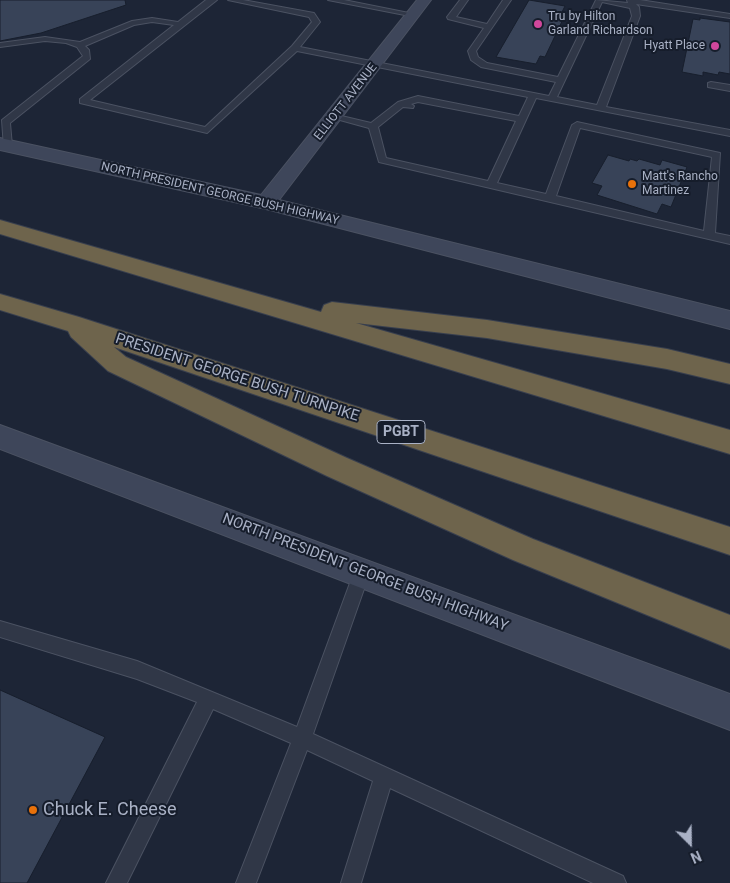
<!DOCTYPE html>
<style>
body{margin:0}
#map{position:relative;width:730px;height:883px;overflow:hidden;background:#1d2536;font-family:Roboto,sans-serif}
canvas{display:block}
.north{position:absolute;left:665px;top:818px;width:50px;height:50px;-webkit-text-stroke:4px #161d2b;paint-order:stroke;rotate:157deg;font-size:14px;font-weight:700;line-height:20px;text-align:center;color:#a9b1c5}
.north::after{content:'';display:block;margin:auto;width:18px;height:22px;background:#a9b1c5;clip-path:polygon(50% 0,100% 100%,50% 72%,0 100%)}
</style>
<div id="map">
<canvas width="730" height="883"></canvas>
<div class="north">N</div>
</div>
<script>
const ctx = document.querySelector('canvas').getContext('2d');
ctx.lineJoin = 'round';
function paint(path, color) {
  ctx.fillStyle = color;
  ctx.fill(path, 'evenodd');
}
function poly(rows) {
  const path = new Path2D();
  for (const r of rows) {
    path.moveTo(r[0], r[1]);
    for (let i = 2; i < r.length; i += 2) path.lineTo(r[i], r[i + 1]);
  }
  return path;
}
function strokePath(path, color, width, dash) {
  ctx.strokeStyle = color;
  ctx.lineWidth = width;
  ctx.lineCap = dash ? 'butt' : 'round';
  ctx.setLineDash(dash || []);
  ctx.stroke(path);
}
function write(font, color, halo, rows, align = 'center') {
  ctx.font = font + ' Roboto,sans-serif';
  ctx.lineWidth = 4;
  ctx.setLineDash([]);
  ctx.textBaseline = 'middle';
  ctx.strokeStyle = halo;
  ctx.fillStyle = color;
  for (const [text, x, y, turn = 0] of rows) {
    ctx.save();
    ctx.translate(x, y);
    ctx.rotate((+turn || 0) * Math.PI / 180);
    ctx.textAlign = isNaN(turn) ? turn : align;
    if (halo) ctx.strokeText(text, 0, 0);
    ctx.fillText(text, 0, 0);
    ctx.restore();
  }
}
const building = poly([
 [0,0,125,0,126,5,41,33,0,41,0,0],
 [529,0,565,6,562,12,566,13,545,57,540,56,536,64,496,57,529,0],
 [700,18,730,22,730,74,719,72,718,75,703,72,703,76,682,72,693,19,700,20,700,18],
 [608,155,629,161,630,159,637,161,639,159,660,165,662,160,687,167,671,207,662,204,657,214,597,195,602,186,592,183,608,155],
 [0,690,105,737,27,883,0,883,0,690]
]);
paint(building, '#384358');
strokePath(building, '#181f2d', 1);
const lane = poly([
 [206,0,217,0,90,100,205,127,292,46,312,22,309,17,228,0,243,0,314,13,320,22,300,47,549,96,556,82,481,67,471,60,468,51,484,28,448,19,447,17,460,0,468,0,456,17,487,24,503,0,511,0,476,51,478,57,487,63,558,77,596,0,628,3,627,0,640,0,730,14,730,18,636,4,639,7,640,16,606,107,730,130,730,136,536,98,497,183,546,194,572,125,577,122,720,153,715,233,730,236,730,244,379,162,369,128,329,117,333,114,371,123,398,102,418,96,519,116,528,97,297,51,207,133,80,103,80,99,174,25,152,22,134,25,85,46,89,50,90,59,10,123,12,146,4,148,2,120,83,56,77,47,66,43,45,41,0,47,0,43,45,37,80,42,132,21,152,18,178,22,206,0],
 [602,2,630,8,632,16,597,105,557,97,602,2],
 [418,102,516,121,488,181,386,158,378,127,403,107,413,108,414,106,411,104,418,102],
 [580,128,712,157,704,231,556,196,580,128],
 [328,0,344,0,419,15,415,17,328,0],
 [711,82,730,85,730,91,708,87,708,83,711,82],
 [362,564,368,567,370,572,313,734,623,876,626,883,593,883,390,788,361,883,341,883,373,781,307,750,256,883,236,883,291,743,213,709,127,883,106,883,197,702,137,679,0,637,0,621,137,661,297,727,354,572,356,567,362,564]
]);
const secondary = poly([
 [417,0,431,0,279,200,730,311,730,329,266,209,0,150,0,138,261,195,417,0],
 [0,425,730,694,730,730,0,449,0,425]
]);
const highway = poly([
 [0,220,321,312,324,305,332,302,487,320,667,349,730,364,730,384,667,369,487,338,356,323,730,430,730,454,0,234,0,220],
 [0,294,79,317,730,527,730,555,114,347,126,357,347,458,533,539,730,615,730,649,513,560,327,476,108,371,71,337,68,331,0,310,0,294]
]);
strokePath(lane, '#4b5262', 2);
strokePath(secondary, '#4b5262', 2);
strokePath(highway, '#383f4e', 2);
paint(lane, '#303747');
paint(secondary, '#3e465a');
paint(highway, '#6e644c');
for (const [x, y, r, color] of [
 [538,24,5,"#d1479c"],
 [715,46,5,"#d1479c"],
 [632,184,5,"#e8710a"],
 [33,810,5,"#e8710a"]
]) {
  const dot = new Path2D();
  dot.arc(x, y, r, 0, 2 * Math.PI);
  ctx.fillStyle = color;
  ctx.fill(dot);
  strokePath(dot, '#161d2b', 2);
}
write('12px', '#a9b1c5', '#161d2b', [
 ["Tru by Hilton",548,17],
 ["Garland Richardson",548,31],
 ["Hyatt Place",705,46,"right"],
 ["Matt's Rancho",642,177],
 ["Martinez",642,191]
], 'left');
write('12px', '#a9b1c5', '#161d2b', [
 ["ELLIOTT AVENUE",346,102,-52],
 ["NORTH PRESIDENT GEORGE BUSH HIGHWAY",220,194,13]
]);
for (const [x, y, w] of [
 [401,432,48]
]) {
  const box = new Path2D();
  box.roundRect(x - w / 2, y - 11.5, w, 23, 4);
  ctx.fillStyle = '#161d2b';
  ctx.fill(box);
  strokePath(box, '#a9b1c5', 1);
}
write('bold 14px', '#a9b1c5', null, [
 ["PGBT",401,432]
]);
write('15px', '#a9b1c5', '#161d2b', [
 ["PRESIDENT GEORGE BUSH TURNPIKE",237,378,18],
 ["NORTH PRESIDENT GEORGE BUSH HIGHWAY",365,573,21]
]);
write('18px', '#a9b1c5', '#161d2b', [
 ["Chuck E. Cheese",43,810]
], 'left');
</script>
